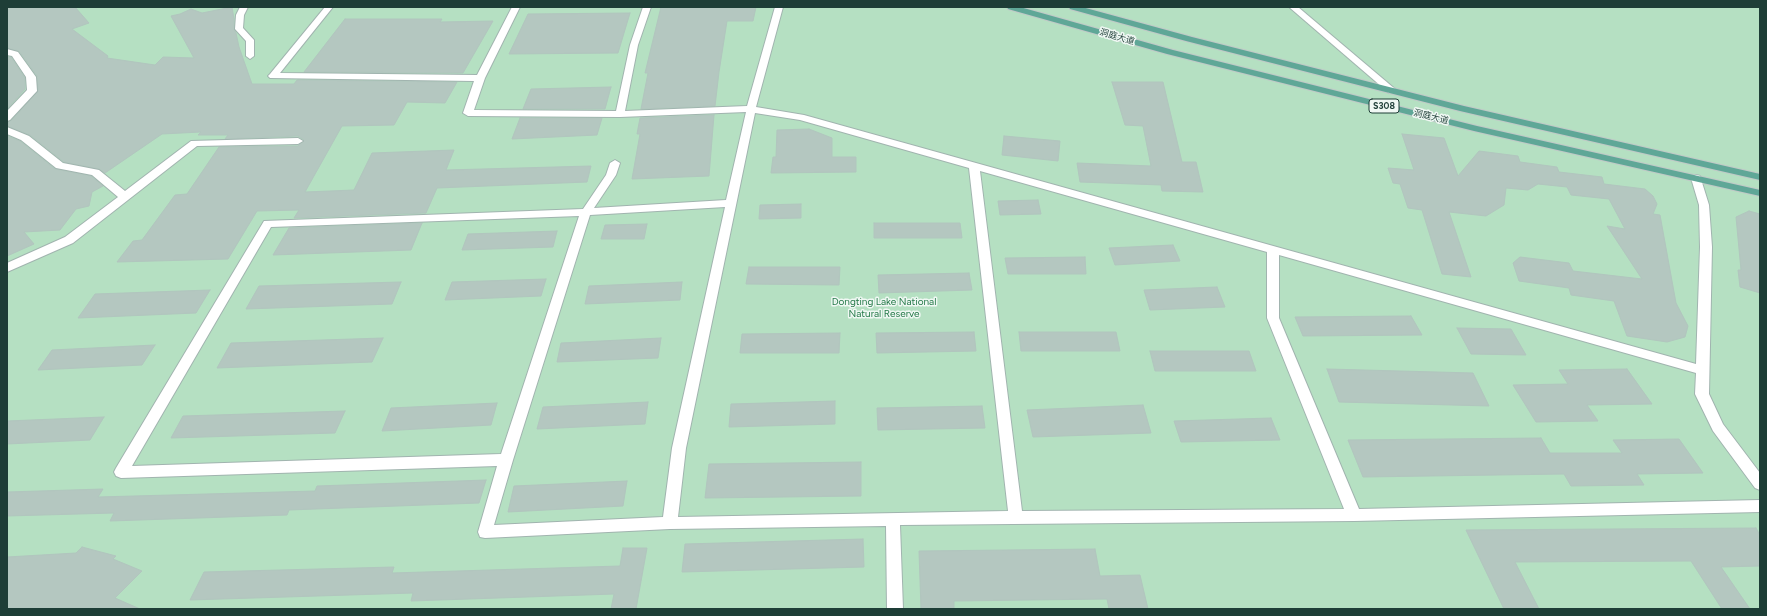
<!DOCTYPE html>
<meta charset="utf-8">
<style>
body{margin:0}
#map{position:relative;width:1767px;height:616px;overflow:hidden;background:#dfece7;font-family:Figtree,sans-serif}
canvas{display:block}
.frame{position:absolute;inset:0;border:8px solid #1e3e37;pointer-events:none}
</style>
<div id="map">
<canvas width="1767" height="616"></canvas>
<div class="frame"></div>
</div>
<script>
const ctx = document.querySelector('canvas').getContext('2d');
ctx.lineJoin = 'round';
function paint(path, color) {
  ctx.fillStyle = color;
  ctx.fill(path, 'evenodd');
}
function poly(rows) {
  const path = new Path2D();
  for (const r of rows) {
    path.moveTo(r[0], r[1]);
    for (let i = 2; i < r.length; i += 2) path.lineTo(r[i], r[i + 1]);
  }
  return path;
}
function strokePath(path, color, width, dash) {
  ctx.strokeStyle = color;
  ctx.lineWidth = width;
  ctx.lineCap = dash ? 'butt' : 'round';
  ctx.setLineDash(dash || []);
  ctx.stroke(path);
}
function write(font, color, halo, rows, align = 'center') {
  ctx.font = font + ' Figtree,"Noto Sans SC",sans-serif';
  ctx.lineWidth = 3;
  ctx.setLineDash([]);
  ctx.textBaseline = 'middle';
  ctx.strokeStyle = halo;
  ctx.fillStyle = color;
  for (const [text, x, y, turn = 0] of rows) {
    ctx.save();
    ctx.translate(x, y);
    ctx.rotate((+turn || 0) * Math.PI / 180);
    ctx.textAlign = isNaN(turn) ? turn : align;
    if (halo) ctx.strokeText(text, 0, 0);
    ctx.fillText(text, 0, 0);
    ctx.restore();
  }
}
paint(poly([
 [7,7,1760,7,1760,609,7,609]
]), '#b5e0c2');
const building = poly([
 [7,7,75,7,89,23,72,29,108,56,107,58,155,65,163,57,194,58,171,16,180,14,191,9,202,13,232,7,234,19,234,29,236,33,239,47,252,84,294,84,297,80,457,82,445,103,407,102,394,125,342,126,305,192,354,190,372,153,454,150,446,170,591,166,587,182,437,188,426,213,294,218,299,210,257,211,228,259,117,262,133,241,142,240,175,195,187,194,219,147,298,146,304,140,298,136,225,139,228,135,198,135,201,132,162,134,105,173,99,169,64,162,30,135,7,126,7,122,11,121,38,91,37,76,19,51,7,48,7,7],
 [661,7,756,7,753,21,727,21,719,72,715,106,641,109,648,73,645,73,661,7],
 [630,13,618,53,509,54,528,14,630,13],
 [345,19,442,19,440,22,493,21,463,73,304,72,345,19],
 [7,57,11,57,25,78,25,89,7,109,7,57],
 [1112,82,1163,82,1182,162,1196,162,1203,192,1162,191,1161,185,1080,182,1077,163,1151,166,1143,126,1125,125,1112,82],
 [611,87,605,109,523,109,531,89,611,87],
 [714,115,709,176,632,179,640,134,637,134,640,118,714,115],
 [520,118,602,118,597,135,512,139,520,118],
 [809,129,832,138,832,157,856,157,856,172,771,173,773,157,776,157,777,130,809,129],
 [1402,134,1444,138,1458,176,1479,151,1518,156,1520,162,1557,167,1559,172,1602,177,1604,184,1645,189,1653,196,1657,204,1653,214,1660,215,1676,303,1688,326,1685,337,1667,342,1627,336,1614,301,1571,295,1569,288,1519,281,1513,263,1520,257,1569,263,1573,271,1642,279,1607,226,1625,229,1609,199,1571,195,1567,187,1538,184,1528,190,1506,188,1504,205,1486,216,1449,212,1471,277,1442,274,1422,210,1408,208,1400,184,1393,183,1388,168,1414,170,1402,134],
 [7,136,20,141,55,169,91,176,103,186,92,192,89,206,76,209,60,230,24,232,34,244,7,256,7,136],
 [1004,136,1060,141,1058,161,1002,155,1004,136],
 [1038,200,1041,214,1000,215,998,201,1038,200],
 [801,204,801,218,759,219,760,205,801,204],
 [1749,211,1760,214,1760,293,1740,287,1738,270,1741,270,1736,217,1749,211],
 [422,223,411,250,273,255,289,228,422,223],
 [874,223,960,223,962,238,874,238,874,223],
 [647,224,644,239,601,239,605,225,647,224],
 [557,231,553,247,462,250,468,234,557,231],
 [1173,245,1180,261,1115,265,1109,248,1173,245],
 [1085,257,1086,274,1008,274,1005,258,1085,257],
 [749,267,840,267,839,285,746,284,749,267],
 [969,273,972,290,879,293,878,275,969,273],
 [546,279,541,296,445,300,452,282,546,279],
 [401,282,392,304,246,309,259,286,401,282],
 [682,282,680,300,585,304,589,286,682,282],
 [1217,287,1225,307,1150,310,1144,290,1217,287],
 [210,290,196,313,78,318,95,294,210,290],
 [1411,316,1422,335,1303,336,1295,317,1411,316],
 [1457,328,1511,329,1526,355,1471,354,1457,328],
 [974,332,976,351,877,353,876,333,974,332],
 [1019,332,1116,332,1120,351,1021,351,1019,332],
 [840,333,839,353,740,353,742,334,840,333],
 [383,338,372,362,217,368,231,343,383,338],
 [661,338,658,358,557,362,561,343,661,338],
 [155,345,142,365,38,370,52,350,155,345],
 [1150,351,1249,351,1256,371,1155,371,1150,351],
 [1327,369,1473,373,1489,406,1339,402,1327,369],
 [1627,369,1652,404,1587,405,1598,421,1536,422,1513,385,1568,384,1559,370,1627,369],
 [835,401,835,424,729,427,731,404,835,401],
 [648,402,645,424,537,429,543,407,648,402],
 [497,403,491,425,382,431,391,408,497,403],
 [1143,405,1151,433,1033,437,1027,410,1143,405],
 [982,406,985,428,878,430,877,408,982,406],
 [345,411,335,433,171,438,183,416,345,411],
 [104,417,90,440,7,444,7,421,104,417],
 [1271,418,1280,440,1181,442,1174,421,1271,418],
 [1541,438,1550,453,1622,453,1613,440,1679,439,1703,473,1637,474,1644,485,1571,486,1564,474,1363,477,1348,440,1541,438],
 [861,462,861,496,705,498,709,464,861,462],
 [486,480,479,503,289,510,287,515,110,521,114,513,7,516,7,492,103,489,98,497,315,491,317,486,486,480],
 [627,481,623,506,508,512,514,486,627,481],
 [1756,528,1760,535,1760,566,1721,567,1750,609,1722,609,1691,561,1515,562,1539,609,1504,609,1466,530,1756,528],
 [863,539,864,567,682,572,685,544,863,539],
 [82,547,116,556,113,559,142,571,115,598,140,609,7,609,7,557,76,553,82,547],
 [623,548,647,548,636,609,611,609,614,594,411,601,413,593,190,600,204,572,394,567,392,573,620,566,623,548],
 [1095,549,1100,576,1140,575,1148,609,1109,609,1107,599,954,601,954,609,921,609,919,551,1095,549]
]);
paint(building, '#b4c7c0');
strokePath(building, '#b1c6be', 1);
const minor = poly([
 [240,7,248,7,244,15,243,28,254,40,254,56,250,59,246,56,246,41,235,29,236,15,240,7],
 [325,7,333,7,280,73,477,75,512,7,520,7,485,78,474,110,616,111,630,45,643,7,651,7,638,45,625,111,747,106,775,7,783,7,756,107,804,115,1696,364,1700,247,1699,205,1691,178,1696,175,1700,176,1709,205,1712,247,1709,394,1723,424,1760,473,1760,490,1755,488,1713,431,1695,394,1696,373,1279,255,1279,318,1359,509,1760,500,1760,512,1354,521,900,525,903,609,887,609,886,526,670,529,485,538,480,537,478,532,497,466,121,478,116,476,114,472,116,468,264,221,583,209,606,175,610,163,615,160,620,163,616,175,594,208,726,200,746,112,620,117,468,116,463,113,474,81,270,78,268,76,270,74,325,7],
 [755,113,800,120,969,168,1008,511,678,517,686,448,755,113],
 [980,171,1267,252,1267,318,1344,509,1022,511,980,171],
 [725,207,672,448,663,517,494,525,513,460,590,215,725,207],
 [579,216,501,454,132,466,271,227,579,216],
 [7,49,18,52,36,77,37,91,10,120,7,121,7,111,27,90,26,77,12,56,7,55,7,49],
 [7,127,29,136,63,163,99,170,125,191,191,141,298,138,303,141,298,144,197,146,73,243,7,272,7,263,65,237,118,197,92,175,56,168,21,140,7,134,7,127]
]);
const tertiary = poly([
 [1289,7,1298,7,1395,89,1397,91,1395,93,1389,93,1289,7]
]);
const primary = poly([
 [1007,7,1020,7,1173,50,1477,126,1760,190,1760,196,1474,131,1167,54,1008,9,1007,7],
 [1069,7,1082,7,1192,37,1464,106,1760,174,1760,180,1460,111,1186,41,1070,9,1069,7]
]);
strokePath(minor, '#a1b4af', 2);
strokePath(tertiary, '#a1b4af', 2);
strokePath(primary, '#c0c9c7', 2);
paint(minor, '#fff');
paint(tertiary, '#fff');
paint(primary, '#5fa797');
write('9px', '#1e3e37', '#f0f8f4', [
 ["洞庭大道",1117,37,16],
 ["洞庭大道",1431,117,14]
]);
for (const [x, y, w] of [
 [1384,106,30]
]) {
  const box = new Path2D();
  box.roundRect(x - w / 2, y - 7, w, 14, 3);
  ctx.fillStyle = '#f0f8f4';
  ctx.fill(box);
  strokePath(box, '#1e3e37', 1);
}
write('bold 9px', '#1e3e37', null, [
 ["S308",1384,106]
]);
write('10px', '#247948', '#f0f8f4', [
 ["Dongting Lake National",884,302],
 ["Natural Reserve",884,314]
]);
</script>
